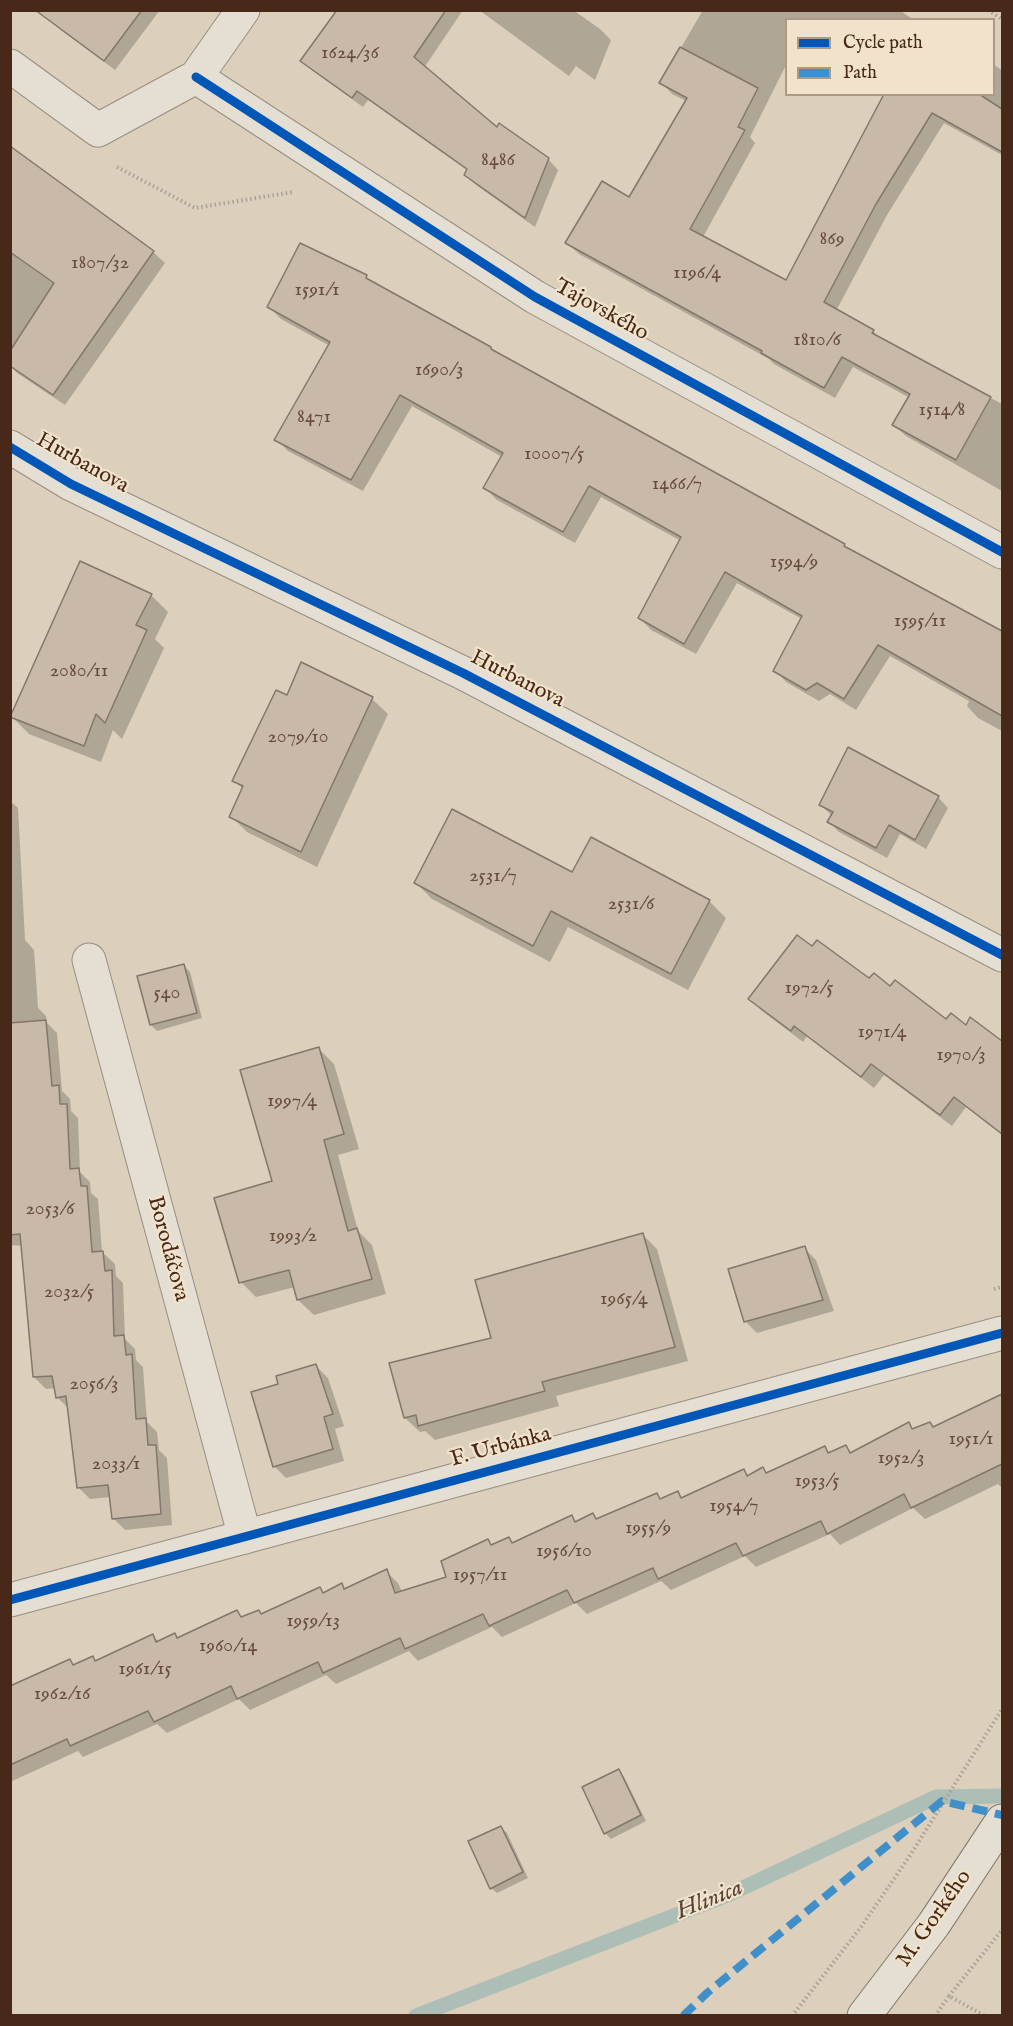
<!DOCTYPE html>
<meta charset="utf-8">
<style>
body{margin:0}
#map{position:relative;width:1013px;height:2026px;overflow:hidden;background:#dcd0bc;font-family:"IM FELL English",serif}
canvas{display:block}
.frame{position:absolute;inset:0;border:12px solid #482919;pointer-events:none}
.legend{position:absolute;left:785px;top:18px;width:210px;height:78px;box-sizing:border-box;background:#f1e3cb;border:2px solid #ad9984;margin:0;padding:8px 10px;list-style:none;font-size:18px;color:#482919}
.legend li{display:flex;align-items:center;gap:12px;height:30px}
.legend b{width:30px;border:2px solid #ad9984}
</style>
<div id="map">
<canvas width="1013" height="2026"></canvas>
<div class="frame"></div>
<ul class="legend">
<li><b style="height:8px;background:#0057b8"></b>Cycle path</li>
<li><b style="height:8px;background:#418fc9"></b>Path</li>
</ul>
</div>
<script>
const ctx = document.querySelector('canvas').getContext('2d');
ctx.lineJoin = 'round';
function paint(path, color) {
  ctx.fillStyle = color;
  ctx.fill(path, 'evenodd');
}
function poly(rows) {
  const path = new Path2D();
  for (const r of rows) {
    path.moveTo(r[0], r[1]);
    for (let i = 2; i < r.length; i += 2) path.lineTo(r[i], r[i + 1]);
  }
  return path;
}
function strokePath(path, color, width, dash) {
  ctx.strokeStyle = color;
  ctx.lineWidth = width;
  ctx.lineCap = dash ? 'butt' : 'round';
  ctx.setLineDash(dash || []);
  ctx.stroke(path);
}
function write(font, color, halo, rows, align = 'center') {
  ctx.font = font + ' "IM FELL English",serif';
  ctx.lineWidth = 4.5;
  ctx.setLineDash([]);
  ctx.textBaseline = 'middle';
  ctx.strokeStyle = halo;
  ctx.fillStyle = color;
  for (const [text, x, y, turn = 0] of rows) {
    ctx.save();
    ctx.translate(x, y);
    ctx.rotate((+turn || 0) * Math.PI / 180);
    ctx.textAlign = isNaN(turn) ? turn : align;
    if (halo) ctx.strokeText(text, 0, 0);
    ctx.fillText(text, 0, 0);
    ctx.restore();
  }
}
paint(poly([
 [53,10,160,10,115,70,58,28,48,18],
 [339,10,463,10,424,68,497,129,548,159,558,170,535,227,476,185,465,175,468,171,368,100,363,107,313,71,302,61],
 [479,10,573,10,600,29,611,40,595,80,576,66,569,76],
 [703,10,899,10,914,20,786,20,786,65,750,137,755,143,703,237,787,282,886,94,994,94,994,65,1002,70,1002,155,944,123,887,215,836,311,873,331,881,339,1002,404,1002,491,906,436,894,425,910,398,853,367,835,398,774,364,769,359,579,254,567,243,629,199,686,101,672,94,661,82],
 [10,147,153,252,165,263,65,405,17,373,10,366],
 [366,277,372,283,490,348,495,353,1002,635,1002,731,978,718,967,706,969,701,890,656,856,710,830,694,819,701,786,682,775,670,802,619,737,583,696,654,651,630,640,618,681,541,601,497,575,543,497,500,485,488,502,457,412,406,363,491,288,451,276,439,330,346,281,319,269,307],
 [81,563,151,595,168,612,155,639,164,648,122,739,113,730,101,762,29,734,12,717],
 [287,697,372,699,388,714,317,867,247,832,231,816,244,790,234,780],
 [938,797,948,808,926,849,900,834,887,858,839,832,829,822,832,816,820,804],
 [10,801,18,808,25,940,34,950,38,1008,46,1016,47,1023,57,1033,62,1091,70,1099,71,1111,78,1118,80,1172,90,1182,91,1193,98,1199,102,1252,115,1264,116,1276,123,1283,125,1339,135,1349,136,1360,143,1367,147,1422,157,1432,159,1450,167,1458,172,1525,125,1530,113,1518,111,1497,90,1499,78,1487,69,1409,57,1397,56,1388,46,1389,34,1377,22,1246,10,1245],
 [573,874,709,901,726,918,688,990,568,927,550,962,432,899,415,882],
 [812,948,870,980,891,989,946,1021,966,1027,971,1020,1002,1043,1002,1135,966,1107,952,1126,884,1075,874,1088,807,1036,803,1042,762,1011,750,999],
 [184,966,190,972,202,1018,157,1031,151,1025],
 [319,1049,334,1064,359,1149,338,1155,358,1231,372,1245,386,1294,314,1315,298,1300,295,1287,256,1297,241,1282],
 [642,1234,657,1249,688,1361,556,1396,559,1406,435,1440,425,1431,420,1432,405,1418,493,1339],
 [804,1248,816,1260,834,1311,757,1333,745,1321],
 [316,1366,328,1378,344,1426,335,1429,344,1461,286,1478,274,1466,280,1385],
 [1002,1404,1002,1488,998,1484,925,1519,913,1508,840,1545,830,1534,756,1567,745,1556,671,1590,661,1581,587,1614,576,1603,502,1637,492,1627,418,1661,409,1651,336,1684,326,1675,250,1710,239,1699,167,1733,157,1724,83,1757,78,1751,10,1782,10,1687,69,1661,75,1666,92,1658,97,1662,153,1636,159,1642,174,1635,179,1639,237,1611,243,1618,262,1615,320,1588,325,1594,342,1585,346,1590,386,1571,398,1583,402,1592,447,1578,488,1541,493,1546,509,1539,513,1544,571,1517,577,1522,592,1515,597,1520,657,1495,662,1500,677,1493,683,1499,744,1470,749,1476,763,1469,768,1474,825,1448,830,1453,845,1446,852,1453,908,1424,914,1430,930,1423,935,1428],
 [619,1771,624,1777,646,1821,611,1839,605,1833],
 [501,1827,507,1833,528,1878,497,1893,491,1888]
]), '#0003');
strokePath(poly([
 [416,2016,730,1894,936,1797,1002,1796]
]), '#adbeb6', 15);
const building = poly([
 [35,10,142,10,104,61,35,10],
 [337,10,446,10,414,57,497,127,499,123,549,158,525,218,464,175,467,169,357,91,352,98,300,61,337,10],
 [680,47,758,88,738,127,745,130,690,229,786,280,884,94,979,94,1002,109,1002,152,932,113,876,204,824,302,874,330,872,333,991,397,956,460,892,425,910,394,842,357,824,388,761,353,762,351,565,243,602,181,629,197,687,98,659,83,680,47],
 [10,146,154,251,53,395,10,366,10,351,54,283,10,252,10,146],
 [300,243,367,275,366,278,491,347,491,349,845,544,844,546,1002,631,1002,716,878,645,844,699,817,683,806,690,773,671,802,616,725,572,684,644,638,618,681,537,589,486,563,532,483,488,503,453,400,395,351,480,274,440,330,342,267,307,300,243],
 [80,561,152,594,136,625,147,630,105,723,96,714,84,746,10,717,80,561],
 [301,662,373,697,301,852,229,817,243,786,232,781,276,690,287,695,301,662],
 [848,747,939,796,915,840,889,825,876,848,827,822,833,812,819,805,848,747],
 [452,809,572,872,591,837,710,900,671,974,551,911,533,946,414,883,452,809],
 [797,935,812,946,817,940,869,978,874,973,890,986,895,980,946,1019,951,1013,966,1025,970,1017,1002,1041,1002,1134,954,1097,940,1115,871,1064,861,1077,794,1026,791,1031,748,999,797,935],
 [184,964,197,1013,150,1025,137,976,184,964],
 [46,1020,52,1086,59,1085,60,1104,67,1104,70,1169,79,1168,81,1186,87,1186,92,1252,103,1251,105,1271,112,1270,114,1336,124,1335,126,1355,132,1354,136,1419,146,1418,148,1445,156,1445,161,1514,112,1519,108,1485,77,1488,66,1396,56,1398,52,1376,33,1377,20,1234,10,1235,10,1023,46,1020],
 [319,1047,344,1134,324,1140,348,1231,357,1228,372,1279,297,1300,289,1270,239,1283,214,1198,272,1181,240,1070,319,1047],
 [643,1233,675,1347,542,1382,545,1391,418,1426,416,1415,404,1418,389,1363,491,1338,475,1280,643,1233],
 [805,1246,823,1300,744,1322,728,1269,805,1246],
 [316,1364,333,1414,324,1417,333,1449,273,1467,251,1392,278,1384,276,1376,316,1364],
 [1002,1394,1002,1464,911,1508,904,1494,827,1534,821,1521,743,1556,736,1543,658,1579,653,1568,574,1603,567,1590,489,1626,483,1614,405,1649,400,1638,323,1673,318,1662,237,1699,231,1686,154,1722,148,1711,70,1746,67,1739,10,1765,10,1686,70,1659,73,1665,93,1656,95,1661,153,1634,156,1642,175,1633,177,1638,237,1610,241,1617,259,1610,261,1614,320,1587,323,1593,342,1583,344,1589,387,1569,395,1593,446,1577,441,1561,488,1539,491,1545,509,1537,512,1543,572,1515,575,1522,593,1513,596,1519,657,1493,660,1499,678,1491,681,1498,744,1469,747,1476,763,1467,766,1473,825,1446,828,1453,846,1445,850,1453,909,1422,912,1429,930,1422,933,1427,1002,1394],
 [619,1769,641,1815,604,1834,582,1787,619,1769],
 [501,1826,523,1872,490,1889,468,1841,501,1826]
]);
paint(building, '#c9b9a8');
strokePath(building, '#82776b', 1.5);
const street = poly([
 [10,66,98,130,196,77,243,10],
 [196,77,535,297,1002,552],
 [10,447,71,484,463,673,1002,955],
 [89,960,245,1537],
 [10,1600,1002,1333]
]);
const secondary = poly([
 [864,2016,934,1924,1002,1821]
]);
strokePath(street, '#988d80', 35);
strokePath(secondary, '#82776b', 35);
strokePath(poly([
 [988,10,1002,19],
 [117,167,195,208,293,192],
 [994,1289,1002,1287],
 [949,1996,1002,1930],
 [792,2016,861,1927,911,1854,1002,1709],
 [935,2016,949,1996,985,2016]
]), '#a9a197', 4, [1.5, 3]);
strokePath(street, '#e4ded3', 33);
strokePath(secondary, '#e4ded3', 33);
strokePath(poly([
 [683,2016,707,1993,942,1801,1002,1815]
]), '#418fc9', 8, [15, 8]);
strokePath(poly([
 [196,77,535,297,1002,552],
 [10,447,71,484,463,673,1002,955],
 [10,1600,1002,1333]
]), '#0057b8', 9);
write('20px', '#684d3d', null, [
 ["1624/36",350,54],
 ["8486",498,161],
 ["869",832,240],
 ["1807/32",100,264],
 ["1196/4",697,274],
 ["1591/1",317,291],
 ["1810/6",817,341],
 ["1690/3",439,371],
 ["1514/8",942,411],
 ["8471",314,418],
 ["10007/5",554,455],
 ["1466/7",677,485],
 ["1594/9",794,563],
 ["1595/11",920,622],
 ["2080/11",79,672],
 ["2079/10",298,738],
 ["2531/7",493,877],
 ["2531/6",631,905],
 ["1972/5",809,989],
 ["540",167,994],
 ["1971/4",882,1033],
 ["1970/3",961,1056],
 ["1997/4",292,1102],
 ["2053/6",50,1210],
 ["1993/2",293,1237],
 ["2032/5",69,1293],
 ["1965/4",624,1300],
 ["2056/3",94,1385],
 ["1951/1",971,1440],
 ["1952/3",901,1459],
 ["2033/1",116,1465],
 ["1953/5",817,1482],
 ["1954/7",734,1507],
 ["1955/9",648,1529],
 ["1956/10",564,1552],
 ["1957/11",480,1576],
 ["1959/13",313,1622],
 ["1960/14",228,1647],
 ["1961/15",145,1670],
 ["1962/16",62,1695]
]);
write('22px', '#482919', '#f1e3cb', [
 ["Tajovského",601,311,29],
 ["Hurbanova",82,464,29],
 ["Hurbanova",517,680,27],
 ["Borodáčova",167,1249,75],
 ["F. Urbánka",501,1448,-15],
 ["M. Gorkého",935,1919,-55]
]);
write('italic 24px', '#584538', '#f1e3cb', [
 ["Hlinica",710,1901,-22]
]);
</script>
